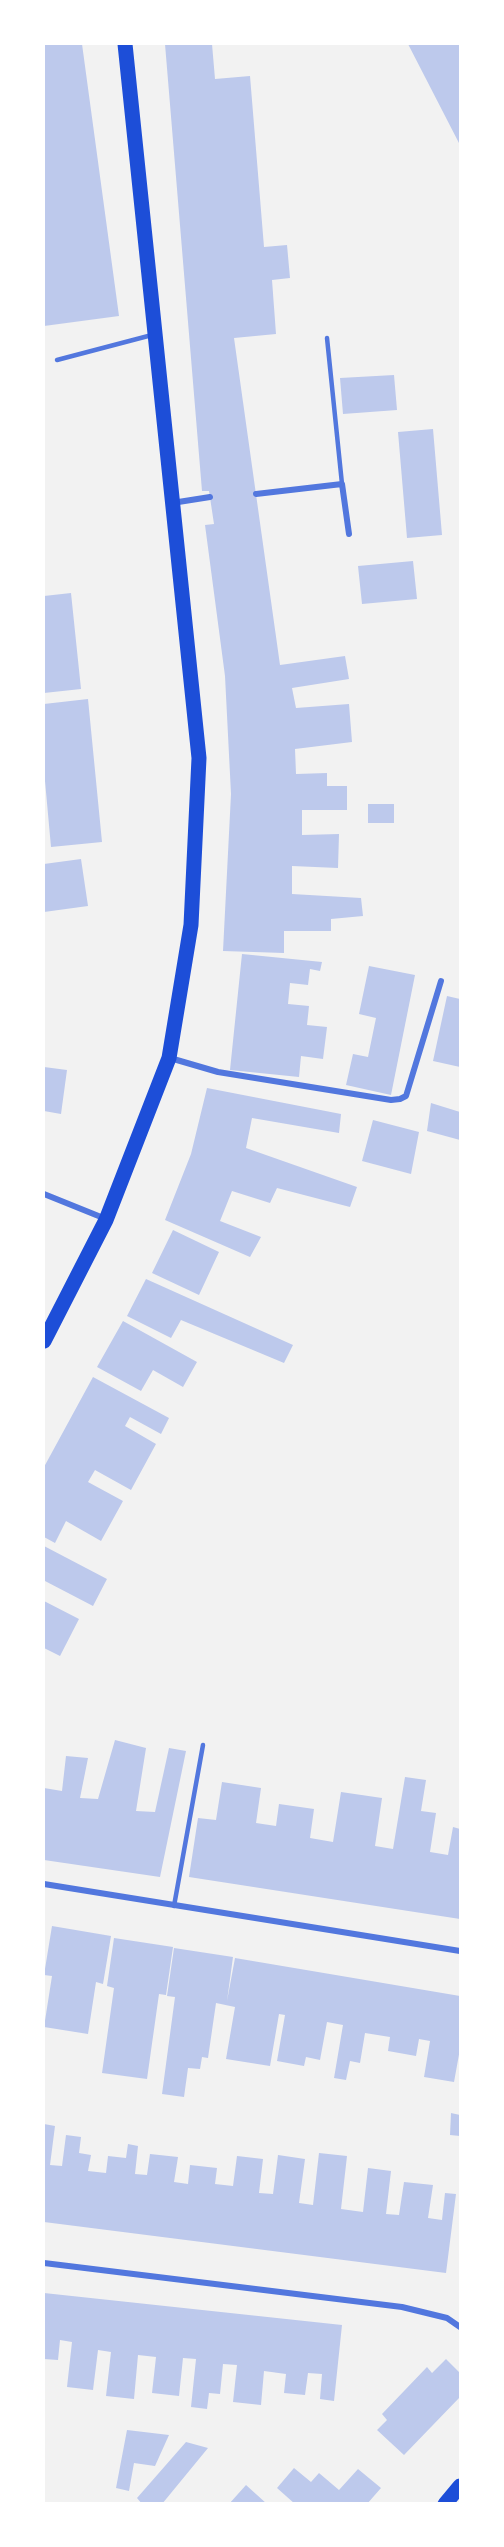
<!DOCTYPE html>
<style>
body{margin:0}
#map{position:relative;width:504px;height:2547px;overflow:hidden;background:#f2f2f2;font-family:"Noto Sans",sans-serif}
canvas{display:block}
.frame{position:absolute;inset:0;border:45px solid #fff;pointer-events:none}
</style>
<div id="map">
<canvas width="504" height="2547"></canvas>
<div class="frame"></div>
</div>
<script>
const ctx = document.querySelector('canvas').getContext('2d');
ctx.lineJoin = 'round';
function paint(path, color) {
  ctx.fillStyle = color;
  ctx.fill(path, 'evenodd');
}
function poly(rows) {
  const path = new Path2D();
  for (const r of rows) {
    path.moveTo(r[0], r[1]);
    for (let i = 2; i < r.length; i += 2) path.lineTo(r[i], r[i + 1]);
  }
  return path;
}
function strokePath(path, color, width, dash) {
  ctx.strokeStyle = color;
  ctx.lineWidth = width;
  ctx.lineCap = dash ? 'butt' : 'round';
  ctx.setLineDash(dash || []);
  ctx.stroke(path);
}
paint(poly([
 [44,44,82,44,119,316,44,326],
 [165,44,212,44,215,79,250,76,264,247,287,245,290,278,272,280,276,334,234,338,280,665,345,656,349,679,292,688,296,708,349,704,352,742,295,749,296,774,327,773,327,786,347,786,347,810,302,810,302,835,339,834,338,868,292,866,292,894,361,898,363,916,331,919,331,931,284,931,284,953,223,951,231,794,225,676,205,525,214,524,209,491,202,491],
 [408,44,460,44,460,145],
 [394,375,397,410,343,414,340,378],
 [433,429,442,535,407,538,398,432],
 [413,561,417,599,362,604,358,566],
 [71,593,81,689,44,693,44,596],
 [88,699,102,842,51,847,44,770,44,704],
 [368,804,394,804,394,823,368,823],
 [81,859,88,906,44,912,44,864],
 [242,954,322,962,320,971,310,969,308,985,290,983,288,1004,309,1006,307,1025,327,1027,323,1059,301,1056,299,1077,230,1070],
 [369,966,415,975,391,1095,346,1085,353,1054,368,1057,376,1018,359,1014],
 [447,996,460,999,460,1067,433,1061],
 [44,1067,67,1070,61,1114,44,1111],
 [207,1088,341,1114,339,1133,252,1118,246,1148,357,1187,350,1207,277,1188,270,1203,232,1191,220,1221,261,1237,250,1257,165,1220,191,1154],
 [431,1103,460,1112,460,1140,427,1131],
 [373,1120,419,1132,411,1174,362,1161],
 [173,1230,219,1252,199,1295,152,1273],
 [146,1279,293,1345,284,1363,181,1320,171,1338,127,1316],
 [123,1321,197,1362,183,1387,153,1370,141,1391,97,1367],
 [93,1377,169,1418,161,1434,130,1417,125,1426,156,1444,131,1490,95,1470,88,1482,123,1501,101,1541,66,1521,55,1543,44,1537,44,1467],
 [44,1546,107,1579,93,1606,45,1581,44,1584],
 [44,1601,79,1619,60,1656,44,1648],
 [115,1740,146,1748,136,1811,155,1812,169,1748,186,1751,160,1877,44,1860,44,1788,62,1791,66,1756,88,1758,80,1798,98,1799],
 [405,1777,426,1780,421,1811,436,1813,430,1852,448,1855,453,1827,460,1829,460,1919,189,1877,198,1818,216,1820,222,1782,261,1788,256,1823,276,1826,279,1804,314,1809,310,1838,333,1842,341,1792,382,1798,375,1846,393,1849],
 [52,1926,111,1936,103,1984,96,1982,88,2034,44,2027,52,1976,44,1975],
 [114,1938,173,1947,166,1995,159,1994,147,2079,102,2073,114,1988,107,1986],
 [174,1948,233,1957,227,2001,235,1958,460,1996,460,2049,454,2082,424,2077,430,2041,419,2039,416,2056,388,2051,390,2037,365,2033,360,2063,350,2061,346,2080,334,2078,343,2025,327,2022,320,2060,306,2057,304,2066,277,2061,285,2015,279,2014,270,2066,226,2059,235,2007,216,2003,208,2058,202,2057,200,2069,188,2068,184,2097,162,2094,175,1997,167,1996],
 [451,2113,460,2115,460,2136,450,2135],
 [44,2124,55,2126,50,2165,62,2166,66,2135,81,2137,79,2153,91,2155,88,2171,106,2173,108,2156,126,2158,128,2144,138,2146,135,2174,147,2175,150,2154,178,2157,174,2182,188,2184,190,2165,217,2168,215,2184,233,2186,237,2156,263,2159,259,2193,273,2194,278,2155,305,2159,299,2203,313,2205,319,2153,347,2156,341,2209,363,2212,368,2168,391,2171,386,2214,399,2215,404,2182,433,2185,428,2218,442,2220,445,2193,456,2194,446,2273,44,2222],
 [44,2293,342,2325,334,2401,320,2399,322,2374,308,2373,305,2395,284,2393,286,2374,264,2371,261,2405,233,2402,237,2365,223,2364,220,2394,209,2393,207,2409,191,2407,196,2359,183,2358,179,2396,152,2393,156,2357,138,2355,134,2399,106,2396,111,2352,98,2350,93,2390,67,2387,72,2342,60,2340,58,2360,44,2359],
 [446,2359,460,2373,460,2397,404,2455,377,2430,387,2420,382,2414,427,2367,432,2373],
 [127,2430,169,2435,155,2466,134,2463,129,2491,116,2488],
 [186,2442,208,2448,162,2504,142,2504,137,2498],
 [294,2468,311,2482,319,2473,339,2490,358,2469,381,2488,367,2504,295,2504,277,2488],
 [246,2485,267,2504,229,2504]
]), '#bdc9ec');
strokePath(poly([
 [327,338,342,484],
 [57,360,152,335],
 [174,1906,203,1745]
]), '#5277de', 4.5);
strokePath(poly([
 [256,494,342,484,349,534],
 [172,503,210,497],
 [170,1058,218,1072,391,1100,400,1099,406,1096,441,981],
 [44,1194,106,1219],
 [44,1884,460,1951],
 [44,2263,402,2307,447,2318,460,2327]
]), '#5277de', 6);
strokePath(poly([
 [44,1341,106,1220,169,1058,191,925,199,758,125,44],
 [445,2504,460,2486]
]), '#1d4ed8', 15);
</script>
